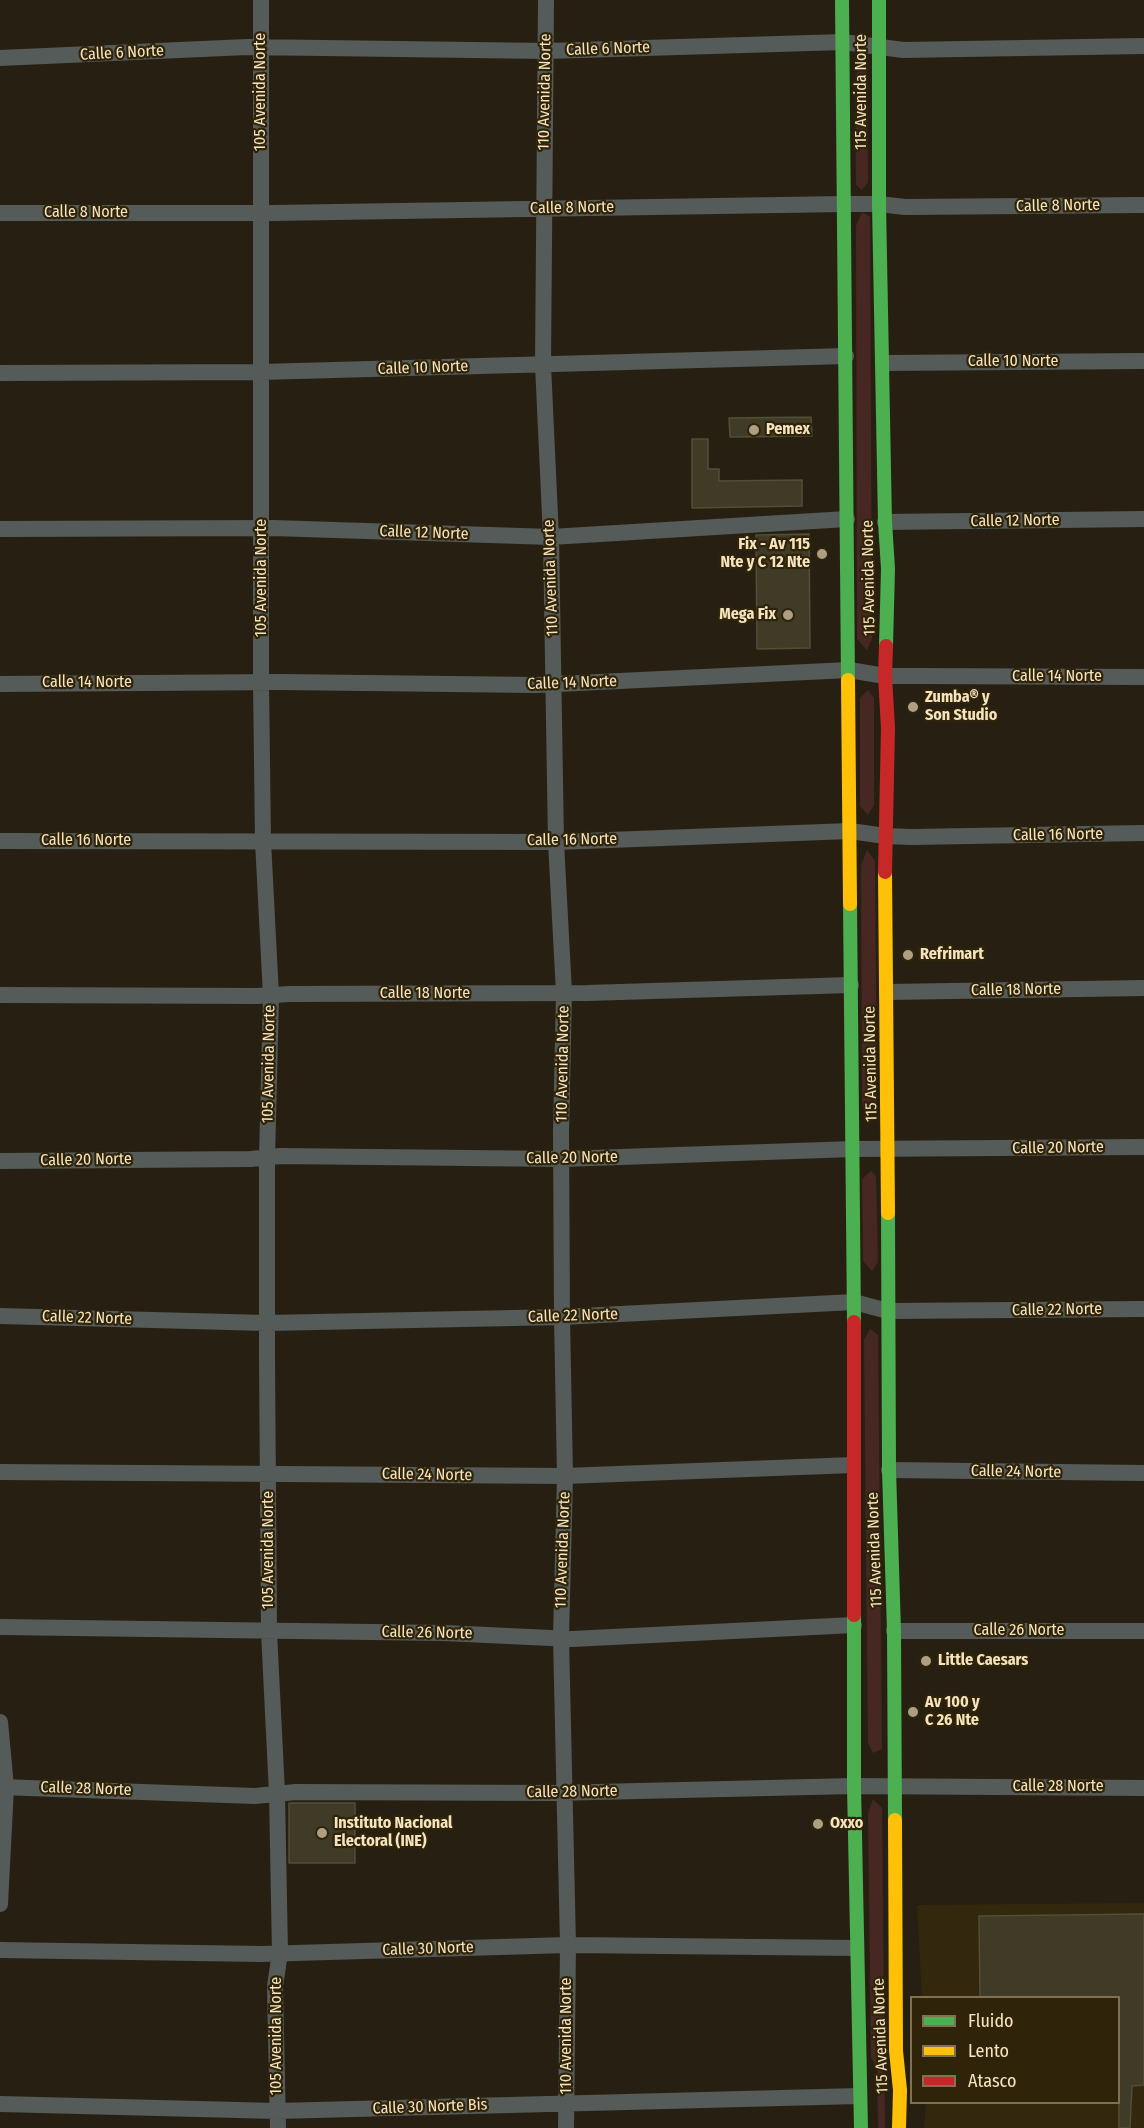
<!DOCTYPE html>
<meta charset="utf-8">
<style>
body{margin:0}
#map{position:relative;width:1144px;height:2128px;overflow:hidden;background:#272012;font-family:"Fira Sans Condensed",sans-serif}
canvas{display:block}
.legend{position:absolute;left:910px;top:1996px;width:210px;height:108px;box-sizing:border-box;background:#2f240a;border:2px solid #7f7152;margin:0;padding:8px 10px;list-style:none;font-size:18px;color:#f6e4be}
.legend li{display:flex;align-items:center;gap:12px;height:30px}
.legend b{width:30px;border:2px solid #7f7152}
</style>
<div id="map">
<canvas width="1144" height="2128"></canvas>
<ul class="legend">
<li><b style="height:8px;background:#4caf50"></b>Fluido</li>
<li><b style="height:8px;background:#ffc107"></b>Lento</li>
<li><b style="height:8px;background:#c62828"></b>Atasco</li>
</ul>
</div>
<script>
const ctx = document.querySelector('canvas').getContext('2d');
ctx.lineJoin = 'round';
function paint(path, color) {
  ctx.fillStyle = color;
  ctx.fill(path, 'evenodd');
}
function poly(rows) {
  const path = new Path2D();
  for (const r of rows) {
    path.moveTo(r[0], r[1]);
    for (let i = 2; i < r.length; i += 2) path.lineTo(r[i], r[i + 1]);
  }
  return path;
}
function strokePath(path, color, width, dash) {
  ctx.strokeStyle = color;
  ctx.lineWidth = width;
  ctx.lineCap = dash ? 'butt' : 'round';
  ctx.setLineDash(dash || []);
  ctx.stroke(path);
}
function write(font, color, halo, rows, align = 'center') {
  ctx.font = font + ' "Fira Sans Condensed",sans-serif';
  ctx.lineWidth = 4.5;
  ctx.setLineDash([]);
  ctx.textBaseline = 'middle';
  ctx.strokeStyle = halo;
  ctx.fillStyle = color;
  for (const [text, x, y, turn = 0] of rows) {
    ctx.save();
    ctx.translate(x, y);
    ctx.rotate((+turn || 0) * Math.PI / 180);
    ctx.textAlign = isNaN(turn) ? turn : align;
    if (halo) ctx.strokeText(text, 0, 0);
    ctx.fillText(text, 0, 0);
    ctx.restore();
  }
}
paint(poly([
 [1144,1903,1144,2128,924,2128,926,2103,1118,2102,1118,1998,922,1997,917,1905]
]), '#33280d');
paint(poly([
 [862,67,867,72,868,182,862,190,856,185,855,75],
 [862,212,870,217,872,639,867,650,857,639,856,226],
 [868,690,874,698,874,805,868,815,860,806,860,698],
 [867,850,875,861,877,1105,870,1119,862,1106,861,865],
 [871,1171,876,1176,878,1262,872,1271,863,1261,862,1179],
 [870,1329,878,1335,882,1749,873,1753,868,1743,864,1340],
 [873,1799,882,1808,885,2128,878,2128,877,2069,871,2057,868,1813]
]), '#472722');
const building = poly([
 [811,417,812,436,730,437,729,418,811,417],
 [692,439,708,439,708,469,719,469,719,481,802,480,802,506,692,508,692,439],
 [809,534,810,648,757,649,756,535,809,534],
 [289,1803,355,1803,355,1863,289,1863,289,1803],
 [1144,1914,1144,2085,1132,2086,1130,2128,1119,2128,1119,1998,980,1998,979,1916,1144,1914]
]);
paint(building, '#3f3b27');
strokePath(building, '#534e36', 1.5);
strokePath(poly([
 [261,0,261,682,263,841,271,996,267,1158,267,1356,269,1632,277,1793,280,1953,275,1986,278,2128],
 [546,0,543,365,551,537,556,842,564,993,561,1133,562,1317,565,1476,561,1638,568,1945,566,2128],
 [0,58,247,47,547,51,843,42,903,50,1144,46],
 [0,213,272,213,844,204,879,204,905,207,1144,205],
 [883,363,1144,361],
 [0,373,261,372,846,356],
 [885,522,1144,519],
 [0,529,273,528,551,537,847,519],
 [0,684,281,682,536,685,849,670,885,676,917,676,1144,677],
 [0,841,556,842,850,831,885,836,912,837,1144,833],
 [887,992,1144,988],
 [0,995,257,996,289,994,587,993,851,985],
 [0,1161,251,1159,280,1156,562,1159,853,1149,1144,1147],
 [0,1316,267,1323,562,1317,854,1302,888,1311,1144,1309],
 [889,1470,1144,1473],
 [0,1472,565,1476,853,1465],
 [0,1627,444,1633,572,1639,854,1625],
 [894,1631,1144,1631],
 [0,1722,6,1787,0,1904],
 [0,1787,255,1796,296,1792,553,1793,854,1786,1144,1788],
 [0,1950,261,1954,568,1945,856,1948],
 [0,2104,277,2111,859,2096]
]), '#555b58', 16);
strokePath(poly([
 [842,0,848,680],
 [879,0,879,204,885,522,888,569,886,646],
 [850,904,854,1322],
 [888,1213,889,1470,894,1631,895,1820],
 [854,1615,854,1786,861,2128]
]), '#4caf50', 14);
strokePath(poly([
 [848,680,850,904],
 [885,872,888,1213],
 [895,1820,896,2051,900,2090,899,2128]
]), '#ffc107', 14);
strokePath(poly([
 [885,872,888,728,885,676,886,646],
 [854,1322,854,1615]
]), '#c62828', 14);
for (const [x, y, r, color] of [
 [754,430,6,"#ae9f82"],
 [822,554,6,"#ae9f82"],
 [788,615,6,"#ae9f82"],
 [913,707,6,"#ae9f82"],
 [908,955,6,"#ae9f82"],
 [926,1661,6,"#ae9f82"],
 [913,1712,6,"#ae9f82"],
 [818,1824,6,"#ae9f82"],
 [322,1833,6,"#ae9f82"]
]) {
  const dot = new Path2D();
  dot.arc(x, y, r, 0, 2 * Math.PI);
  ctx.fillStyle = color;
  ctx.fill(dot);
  strokePath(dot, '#2f240a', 2);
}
write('16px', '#f6e4be', '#2f240a', [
 ["Calle 6 Norte",608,49,-2],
 ["Calle 6 Norte",122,53,-3],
 ["105 Avenida Norte",261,92,-90],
 ["110 Avenida Norte",545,92,-89],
 ["115 Avenida Norte",862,92,-90],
 ["Calle 8 Norte",1058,206,-1],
 ["Calle 8 Norte",572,208,-1],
 ["Calle 8 Norte",86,213],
 ["Calle 10 Norte",1013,362],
 ["Calle 10 Norte",423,368,-2],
 ["Calle 12 Norte",1015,521,-1],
 ["Calle 12 Norte",424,533,2],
 ["105 Avenida Norte",262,578,-90],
 ["110 Avenida Norte",551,578,-92],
 ["115 Avenida Norte",869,578,-91],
 ["Calle 14 Norte",1057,677],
 ["Calle 14 Norte",87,683],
 ["Calle 14 Norte",572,683,-2],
 ["Calle 16 Norte",1058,835,-1],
 ["Calle 16 Norte",572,840,-1],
 ["Calle 16 Norte",86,841],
 ["Calle 18 Norte",1016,990,-1],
 ["Calle 18 Norte",425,994],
 ["105 Avenida Norte",269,1064,-89],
 ["110 Avenida Norte",563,1064,-89],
 ["115 Avenida Norte",871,1064,-91],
 ["Calle 20 Norte",1058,1148,-1],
 ["Calle 20 Norte",572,1158,-1],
 ["Calle 20 Norte",86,1160,-1],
 ["Calle 22 Norte",1057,1310,-1],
 ["Calle 22 Norte",573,1316,-2],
 ["Calle 22 Norte",87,1318,2],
 ["Calle 24 Norte",1016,1472,1],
 ["Calle 24 Norte",427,1475,1],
 ["105 Avenida Norte",269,1550,-90],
 ["110 Avenida Norte",563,1550,-88],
 ["115 Avenida Norte",875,1550,-92],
 ["Calle 26 Norte",1019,1631],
 ["Calle 26 Norte",427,1633,1],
 ["Calle 28 Norte",1058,1787],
 ["Calle 28 Norte",86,1789,2],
 ["Calle 28 Norte",572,1792,-1],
 ["Calle 30 Norte",428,1949,-2],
 ["105 Avenida Norte",277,2036,-90],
 ["110 Avenida Norte",567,2036,-90],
 ["115 Avenida Norte",881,2036,-92],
 ["Calle 30 Norte Bis",430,2107,-2]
]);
write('bold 16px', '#f6e4be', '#2f240a', [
 ["Pemex",766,430],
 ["Fix - Av 115",810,545,"right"],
 ["Nte y C 12 Nte",810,563,"right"],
 ["Mega Fix",776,615,"right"],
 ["Zumba® y",925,698],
 ["Son Studio",925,716],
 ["Refrimart",920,955],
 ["Little Caesars",938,1661],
 ["Av 100 y",925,1703],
 ["C 26 Nte",925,1721],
 ["Instituto Nacional",334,1824],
 ["Electoral (INE)",334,1842],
 ["Oxxo",830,1824]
], 'left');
</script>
